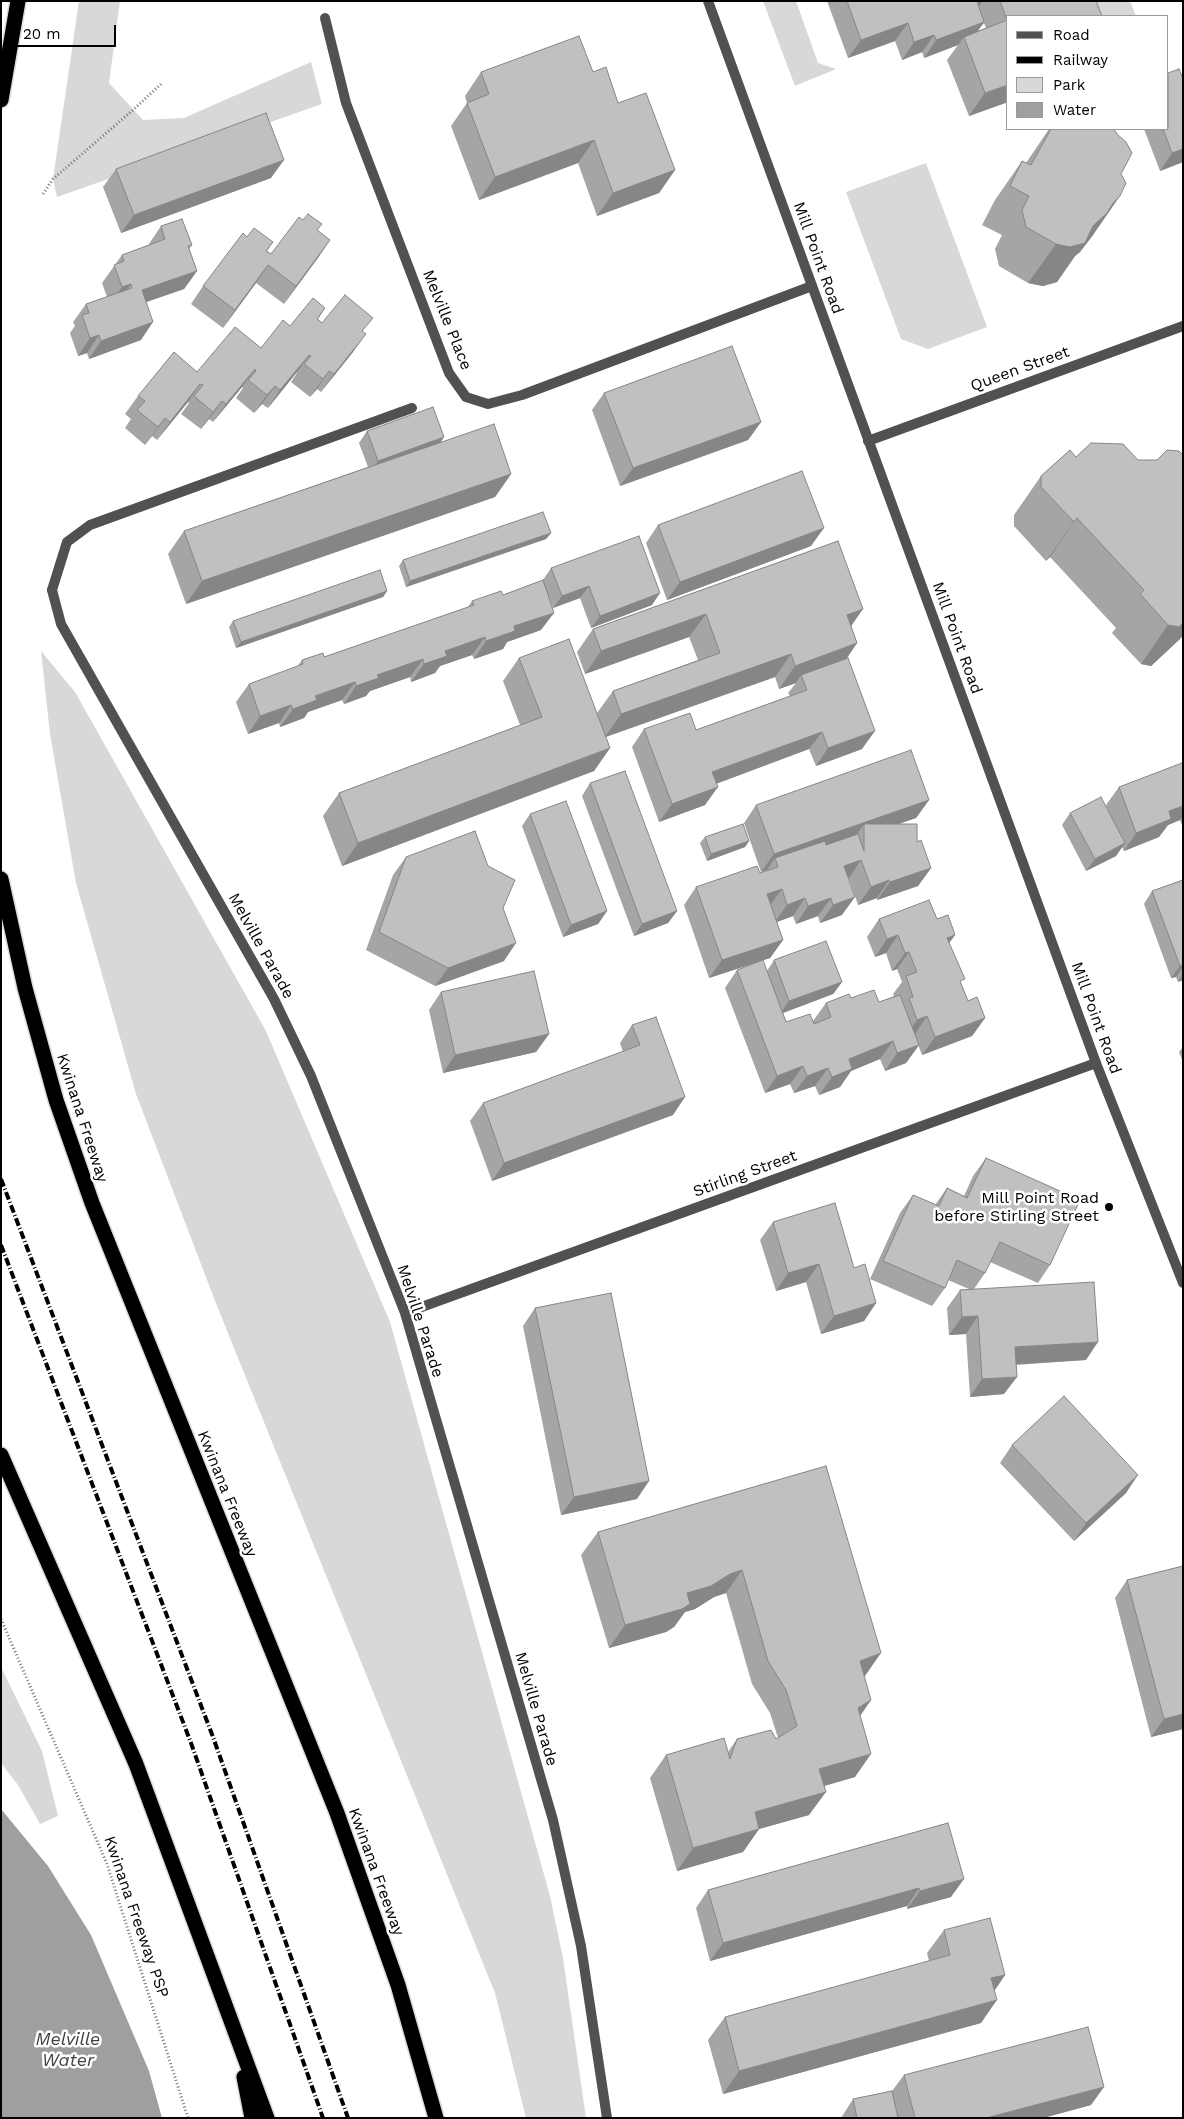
<!DOCTYPE html>
<style>
body{margin:0}
#map{position:relative;width:1184px;height:2119px;overflow:hidden;background:#fff;font-family:"Work Sans",sans-serif}
canvas{display:block}
.frame{position:absolute;inset:0;border:2px solid #000;pointer-events:none}
.legend{position:absolute;left:1006px;top:15px;width:162px;height:115px;box-sizing:border-box;background:#fff;border:1px solid #999;margin:0;padding:6px 9px;list-style:none;font-size:15px;color:#000}
.legend li{display:flex;align-items:center;gap:10px;height:25px}
.legend b{width:25px;border:1px solid #999}
.scale{position:absolute;left:15px;top:25px;width:101px;height:22px;box-sizing:border-box;border:2px solid #000;border-top:0;padding-left:6px;font-size:15px;line-height:18px;white-space:nowrap;color:#000;-webkit-text-stroke:4px #fff;paint-order:stroke}
</style>
<div id="map">
<canvas width="1184" height="2119"></canvas>
<div class="frame"></div>
<ul class="legend">
<li><b style="height:6px;background:#515151"></b>Road</li>
<li><b style="height:6px;background:#000"></b>Railway</li>
<li><b style="height:14px;background:#d8d8d8"></b>Park</li>
<li><b style="height:14px;background:#9f9f9f"></b>Water</li>
</ul>
<div class="scale">20 m</div>
</div>
<script>
const ctx = document.querySelector('canvas').getContext('2d');
ctx.lineJoin = 'round';
function paint(path, color) {
  ctx.fillStyle = color;
  ctx.fill(path, 'evenodd');
}
function poly(rows) {
  const path = new Path2D();
  for (const r of rows) {
    path.moveTo(r[0], r[1]);
    for (let i = 2; i < r.length; i += 2) path.lineTo(r[i], r[i + 1]);
  }
  return path;
}
function strokePath(path, color, width, dash) {
  ctx.strokeStyle = color;
  ctx.lineWidth = width;
  ctx.lineCap = dash ? 'butt' : 'round';
  ctx.setLineDash(dash || []);
  ctx.stroke(path);
}
function write(font, color, halo, rows, align = 'center') {
  ctx.font = font + ' "Work Sans",sans-serif';
  ctx.lineWidth = 5;
  ctx.setLineDash([]);
  ctx.textBaseline = 'middle';
  ctx.strokeStyle = halo;
  ctx.fillStyle = color;
  for (const [text, x, y, turn = 0] of rows) {
    ctx.save();
    ctx.translate(x, y);
    ctx.rotate((+turn || 0) * Math.PI / 180);
    ctx.textAlign = isNaN(turn) ? turn : align;
    if (halo) ctx.strokeText(text, 0, 0);
    ctx.fillText(text, 0, 0);
    ctx.restore();
  }
}
paint(poly([
 [79,1,120,1,109,83,143,120,184,118,311,62,322,104,57,197,53,179],
 [763,1,796,1,818,63,836,69,795,86],
 [1094,1,1130,1,1136,16,1100,16],
 [926,163,987,327,928,349,901,339,846,192],
 [41,651,75,692,266,1031,390,1322,550,1896,563,1958,586,2118,526,2118,495,1993,217,1306,136,1094,76,883,50,734],
 [1,1667,42,1751,58,1816,40,1824,18,1785,1,1763]
]), '#d8d8d8');
paint(poly([
 [1,1809,48,1866,91,1935,149,2071,162,2118,1,2118]
]), '#9f9f9f');
const motorway = poly([
 [1,100,18,1],
 [1,879,25,988,56,1100,92,1203,337,1813,398,1985,436,2118],
 [1,1455,136,1764,267,2118],
 [244,2077,252,2118]
]);
strokePath(motorway, '#dbdbdb', 18);
strokePath(poly([
 [43,194,53,179,133,110,161,84],
 [1,1619,107,1864,188,2118]
]), '#737373', 3, [1, 2.5]);
strokePath(poly([
 [325,18,346,103,449,373,466,397,488,404,522,395,812,286],
 [52,590,67,542,90,525,412,408]
]), '#515151', 10);
strokePath(poly([
 [868,441,1183,326],
 [52,590,61,624,274,999,311,1076,405,1313,553,1820,581,1946,607,2118],
 [405,1313,1096,1063]
]), '#515151', 10);
strokePath(poly([
 [708,1,1096,1063,1183,1283]
]), '#515151', 10);
strokePath(motorway, '#000', 15);
strokePath(poly([
 [1,1179,213,1737,348,2118],
 [1,1245,191,1743,323,2118]
]), '#000', 4, [8, 2.5, 1, 2.5]);
paint(poly([
 [827,1,1096,1,1008,102,969,116,947,60,958,45,924,58,922,52,902,60,895,41,848,58],
 [984,23,986,28,977,31],
 [481,72,593,72,675,170,659,193,597,216,578,163,479,200,451,126,467,103,465,96],
 [1183,79,1183,162,1160,171,1144,129,1168,129],
 [1049,129,1114,129,1121,174,1093,235,1080,252,1075,256,1057,282,1043,286,1028,283,999,266,995,249,1002,235,982,225,995,200,1022,161,1026,163],
 [116,169,271,178,121,233,103,187],
 [161,226,192,245,189,249,197,271,184,289,146,302,141,340,89,359,87,353,78,356,70,333,75,326,73,322,86,304,107,297,102,283,122,255,149,245,149,244],
 [317,230,330,240,284,304,256,283,223,328,191,304,203,286,247,237,273,242,267,251,271,254],
 [325,308,318,319,322,323,363,332,353,352,321,392,317,389,310,397,291,382,297,373,297,372,268,408,262,404,254,413,236,398,243,388,242,387,213,422,209,419,201,429,181,414,189,403,188,402,157,440,152,436,145,445,125,428,131,419,125,414,138,396,197,372,261,348,290,326],
 [604,393,761,422,748,440,620,486,592,410],
 [367,431,441,442,511,474,495,497,186,604,168,554,184,531,368,467,359,443],
 [1070,450,1181,638,1151,666,1141,664,1112,633,1116,628,1104,615,1050,557,1046,561,1014,526,1014,515,1041,476],
 [658,525,811,546,667,600,646,543],
 [551,533,546,539,406,587,399,566,403,560],
 [838,541,851,626,857,643,847,658,862,749,816,766,809,749,716,784,705,805,659,822,632,747,644,729,696,730,790,696,788,693,796,683,779,689,775,677,606,737,610,748,594,771,342,866,323,816,339,793,520,725,503,681,519,658,597,713,613,691,698,660,689,637,585,674,577,652,593,629],
 [551,568,652,605,591,628,580,598,553,608,546,590,541,630,507,642,503,649,474,659,472,655,440,666,435,673,411,682,410,677,370,691,366,696,344,704,342,700,308,712,304,718,280,727,279,723,248,734,236,702,249,684,297,667,302,660,324,657,468,607,472,601,503,595,543,580],
 [387,591,383,597,236,648,229,627,233,621],
 [1183,765,1183,828,1180,820,1168,825,1159,837,1124,851,1122,847,1116,856,1086,871,1062,825,1070,813,1110,815,1106,805,1119,787],
 [590,783,677,911,668,923,634,936,582,796],
 [929,800,916,818,898,824,917,842,931,868,918,886,877,900,877,898,858,905,849,878,848,878,842,915,820,923,818,916,796,924,793,916,777,922,783,940,770,958,709,978,684,905,696,887,760,873,766,871,767,870,761,872,744,823,756,805],
 [530,814,607,911,598,924,563,937,522,826],
 [705,837,749,841,745,847,707,861,700,843],
 [406,857,488,866,503,908,504,961,435,986,366,950,393,875],
 [1183,880,1183,980,1178,982,1176,977,1171,978,1144,904,1152,891],
 [879,919,937,919,955,935,949,943,961,984,968,1001,985,1018,972,1036,922,1055,914,1034,919,1045,906,1063,885,1071,880,1059,851,1071,840,1087,819,1095,815,1086,794,1093,790,1084,765,1093,725,988,737,970,767,971,774,960,842,982,833,994,783,1013,786,1022,813,1021,826,1003,851,998,879,1002,894,996,893,994,902,982,897,969,892,971,886,953,875,957,867,937],
 [441,992,549,1034,536,1052,443,1073,429,1010],
 [632,1025,673,1115,492,1181,470,1121,483,1103,623,1052,620,1043],
 [1183,1047,1183,1062,1179,1052],
 [986,1158,1050,1265,1038,1283,990,1262,985,1273,974,1289,1086,1360,1016,1365,1004,1394,970,1397,966,1334,949,1335,947,1308,960,1290,969,1289,948,1280,945,1288,932,1306,870,1279,900,1213,913,1195,935,1205,947,1188,964,1196,973,1176],
 [773,1222,854,1268,876,1303,864,1321,821,1334,806,1282,776,1291,760,1240],
 [535,1308,637,1499,561,1515,523,1326],
 [1012,1445,1126,1493,1074,1541,1000,1463],
 [826,1466,864,1677,871,1700,860,1716,855,1777,824,1786,809,1815,759,1829,743,1852,677,1871,650,1778,666,1755,728,1752,737,1739,776,1739,778,1738,770,1713,752,1684,726,1593,714,1597,695,1609,685,1612,674,1627,666,1632,609,1648,581,1555,598,1532],
 [1183,1566,1183,1729,1151,1737,1115,1598,1127,1580],
 [948,1823,951,1897,907,1909,907,1906,710,1961,696,1908,708,1890],
 [944,1930,1005,1975,995,1990,981,2023,723,2094,708,2040,725,2017,929,1961,927,1953],
 [904,2075,1091,2105,1043,2118,841,2118,853,2099,892,2091]
]), '#a5a5a5');
paint(poly([
 [973,1,982,1,976,11],
 [984,22,972,40,964,37,958,45,924,58,936,40],
 [908,23,895,41,848,58,861,40],
 [934,35,922,52,902,60,914,42],
 [1008,85,1008,102,969,116,985,93],
 [594,140,578,163,479,200,495,177],
 [1183,149,1183,162,1160,171,1172,153],
 [284,160,271,178,121,233,134,215],
 [675,170,659,193,597,216,613,193],
 [1120,196,1093,235,1080,252,1075,256,1057,282,1043,286,1028,283,1056,244,1093,226,1113,203],
 [330,240,318,258,284,304,296,286],
 [268,265,256,283,223,328,235,310],
 [197,271,184,289,129,308,142,290],
 [131,284,118,302,110,305,122,287],
 [153,322,141,340,89,359,101,341],
 [366,334,353,352,321,392,334,374],
 [99,335,87,353,78,356,90,338],
 [309,355,297,372,268,408,280,390],
 [255,369,242,387,213,422,226,404],
 [329,371,317,389,310,397,323,379],
 [200,384,188,402,157,440,170,422],
 [275,386,262,404,254,413,267,395],
 [222,401,209,419,201,429,213,412],
 [165,418,152,436,145,445,158,427],
 [761,422,748,440,620,486,633,468],
 [444,437,436,450,370,473,378,461],
 [511,474,495,497,186,604,202,581],
 [1077,518,1050,557,1046,561,1074,522],
 [824,528,811,546,667,600,680,582],
 [551,533,546,539,406,587,410,581],
 [589,586,580,598,553,608,562,596],
 [387,591,383,597,236,648,241,642],
 [660,593,652,605,591,628,600,616],
 [863,609,847,632,847,615],
 [554,613,541,630,507,642,503,649,474,659,486,641,514,626],
 [706,614,689,637,585,674,601,651],
 [1183,623,1183,636,1181,638,1151,666,1141,664,1168,625],
 [485,637,472,655,440,666,435,673,411,682,424,664,445,651],
 [857,643,841,666,801,675,796,683,779,689,795,666],
 [791,654,775,677,605,737,621,714],
 [423,659,410,677,370,691,366,696,344,704,356,686,377,675],
 [355,682,342,700,308,712,304,718,280,727,293,709,315,696],
 [291,705,279,723,248,734,260,716],
 [875,731,862,749,816,766,828,748],
 [822,732,809,749,699,790,712,772],
 [610,748,594,771,342,866,358,843],
 [718,787,705,805,659,822,672,804],
 [929,800,916,818,864,836,864,824,853,840,775,858,767,870,761,872,774,854],
 [1183,806,1183,816,1180,820,1168,825,1159,837,1124,851,1136,833,1169,811],
 [749,841,745,847,707,861,711,854],
 [1125,843,1116,856,1086,871,1095,859],
 [861,860,849,878,831,884,844,866],
 [931,868,918,886,877,900,890,882],
 [889,880,877,898,858,905,871,887],
 [782,889,769,907,767,894],
 [855,897,842,915,820,923,833,905],
 [805,898,793,916,774,923,787,905],
 [831,898,818,916,796,924,808,906],
 [607,911,598,924,563,937,571,925],
 [677,911,668,923,634,936,642,924],
 [898,935,886,953,875,957,887,939],
 [955,935,942,953,947,938],
 [783,940,770,958,709,978,722,960],
 [516,943,504,961,435,986,448,968],
 [909,952,897,969,892,971,905,953],
 [1183,965,1183,967,1176,977,1171,978,1180,966],
 [1183,975,1183,980,1178,982],
 [842,982,833,994,780,1014,789,1001],
 [927,1016,915,1034,905,1038,917,1020],
 [985,1018,972,1036,922,1055,935,1037],
 [549,1034,536,1052,443,1073,455,1055],
 [893,1041,880,1059,851,1071,840,1087,819,1095,832,1077,849,1059],
 [919,1045,906,1063,885,1071,897,1053],
 [803,1066,790,1084,765,1093,777,1076],
 [828,1068,815,1086,794,1093,807,1076],
 [685,1097,673,1115,492,1181,504,1163],
 [819,1264,806,1282,776,1291,788,1273],
 [876,1303,864,1321,821,1334,834,1316],
 [978,1316,966,1334,949,1335,962,1317],
 [1098,1342,1086,1360,1002,1365,1015,1347],
 [1017,1377,1004,1394,970,1397,982,1379],
 [1138,1475,1126,1493,1074,1541,1086,1523],
 [649,1481,637,1499,561,1515,574,1497],
 [742,1570,726,1593,714,1597,695,1609,685,1612,674,1627,666,1632,609,1648,625,1625,687,1593,730,1574],
 [881,1653,865,1676,844,1684,860,1661],
 [871,1700,855,1723,858,1708],
 [1183,1714,1183,1729,1151,1737,1164,1719],
 [871,1754,855,1777,803,1792,819,1769],
 [826,1792,809,1815,759,1829,743,1852,677,1871,693,1848,755,1812],
 [964,1879,951,1897,907,1909,920,1891],
 [919,1888,907,1906,710,1961,723,1943],
 [1005,1975,989,1998,991,1978],
 [997,2000,981,2023,723,2094,739,2071],
 [1104,2087,1091,2105,1043,2118,986,2118]
]), '#868686');
const building = poly([
 [847,1,977,1,984,22,936,40,934,35,914,42,908,23,861,40,847,1],
 [1000,1,1096,1,1102,16,1008,16,1008,85,985,93,964,37,1007,20,1000,1],
 [579,36,593,72,606,67,618,103,646,93,675,170,613,193,594,140,495,177,467,103,489,94,481,72,579,36],
 [1179,69,1183,79,1183,149,1172,153,1163,129,1168,129,1168,73,1179,69],
 [266,113,284,160,134,215,116,169,266,113],
 [1051,129,1114,129,1117,134,1126,142,1132,153,1121,174,1126,183,1120,196,1113,203,1107,213,1093,226,1085,243,1070,247,1056,244,1026,227,1022,210,1029,196,1010,186,1022,161,1031,165,1051,129],
 [308,214,322,224,317,230,330,240,296,286,268,265,235,310,203,286,243,233,247,237,254,228,273,242,266,251,271,254,299,217,303,220,308,214],
 [182,219,192,245,188,246,197,271,142,290,153,322,101,341,99,335,90,338,82,315,89,313,86,304,132,288,131,284,122,287,114,265,124,261,122,255,165,239,161,226,182,219],
 [345,295,373,318,362,331,366,334,334,374,329,371,323,379,304,364,311,356,309,355,280,390,275,386,267,395,248,380,256,371,255,369,226,404,222,401,213,412,194,396,203,385,200,384,170,422,165,418,158,427,137,410,145,401,138,396,174,352,197,372,235,327,261,348,283,320,290,326,313,298,325,308,317,319,322,323,345,295],
 [732,346,761,422,633,468,604,393,732,346],
 [433,407,444,437,378,461,367,431,433,407],
 [494,424,511,474,202,581,184,531,494,424],
 [1091,443,1123,444,1138,460,1157,460,1167,450,1179,451,1183,455,1183,623,1179,627,1168,625,1140,594,1144,590,1131,576,1077,518,1074,522,1041,487,1041,476,1070,450,1076,457,1091,443],
 [802,471,824,528,680,582,658,525,802,471],
 [543,512,551,533,410,581,403,560,543,512],
 [639,536,660,593,600,616,589,586,562,596,551,568,639,536],
 [838,541,863,609,847,615,857,643,795,666,791,654,621,714,613,691,720,653,706,614,601,651,593,629,838,541],
 [380,570,387,591,241,642,233,621,380,570],
 [543,580,554,613,514,626,515,631,486,641,485,637,445,651,447,656,424,664,423,659,377,675,379,678,356,686,355,682,315,696,317,700,293,709,291,705,260,716,249,684,303,664,302,660,323,653,324,657,474,605,472,601,501,591,503,595,543,580],
 [569,639,610,748,358,843,339,793,542,717,519,658,569,639],
 [848,658,875,731,828,748,822,732,712,772,718,787,672,804,644,729,690,713,696,730,807,690,801,675,848,658],
 [911,750,929,800,774,854,756,805,911,750],
 [1182,763,1183,765,1183,806,1169,811,1171,819,1136,833,1119,787,1182,763],
 [625,771,677,911,642,924,590,783,625,771],
 [1101,797,1125,843,1095,859,1070,813,1101,797],
 [566,801,607,911,571,925,530,814,566,801],
 [743,824,749,841,711,854,705,837,743,824],
 [864,824,917,824,917,842,921,840,931,868,890,882,889,880,871,887,861,860,844,866,855,897,833,905,831,898,808,906,805,898,787,905,782,889,767,894,783,940,722,960,696,887,757,866,760,873,778,867,775,858,825,841,826,845,858,834,864,851,864,824],
 [475,831,488,866,515,880,503,908,516,943,448,968,379,932,406,857,475,831],
 [1183,880,1183,965,1180,966,1152,891,1183,880],
 [929,900,937,919,948,915,955,935,947,938,965,979,960,981,968,1001,977,997,985,1018,935,1037,927,1016,917,1020,909,998,913,997,906,976,917,972,909,952,905,953,898,935,887,939,879,919,929,900],
 [826,941,842,982,789,1001,774,960,826,941],
 [763,960,786,1022,810,1014,814,1024,831,1017,826,1003,849,994,851,998,874,990,879,1002,900,995,919,1045,897,1053,893,1041,849,1059,852,1069,832,1077,828,1068,807,1076,803,1066,777,1076,737,970,763,960],
 [534,971,549,1034,455,1055,441,992,534,971],
 [656,1017,685,1097,504,1163,483,1103,640,1045,632,1025,656,1017],
 [986,1158,1080,1200,1050,1265,1000,1242,985,1273,957,1260,945,1288,883,1261,913,1195,939,1206,947,1188,967,1198,986,1158],
 [835,1203,854,1268,865,1264,876,1303,834,1316,819,1264,788,1273,773,1222,835,1203],
 [1094,1282,1098,1342,1015,1347,1017,1377,982,1379,978,1316,962,1317,960,1290,1094,1282],
 [611,1293,649,1481,574,1497,535,1308,611,1293],
 [1064,1396,1138,1475,1086,1523,1012,1445,1064,1396],
 [826,1466,881,1653,860,1661,871,1700,858,1708,871,1754,819,1769,826,1792,755,1812,759,1829,693,1848,666,1755,724,1738,730,1759,737,1739,771,1730,776,1739,797,1726,786,1690,768,1661,742,1570,730,1574,711,1586,687,1593,690,1604,682,1609,625,1625,598,1532,826,1466],
 [1183,1566,1183,1714,1164,1719,1127,1580,1183,1566],
 [948,1823,964,1879,920,1891,919,1888,723,1943,708,1890,948,1823],
 [990,1918,1005,1975,991,1978,997,2000,739,2071,725,2017,950,1955,944,1930,990,1918],
 [1088,2027,1104,2087,986,2118,915,2118,904,2075,1088,2027],
 [892,2091,898,2118,857,2118,853,2099,892,2091]
]);
paint(building, '#c0c0c0');
strokePath(building, '#868686', 1);
for (const [x, y, r, color] of [
 [1109,1207,5,"#000"]
]) {
  const dot = new Path2D();
  dot.arc(x, y, r, 0, 2 * Math.PI);
  ctx.fillStyle = color;
  ctx.fill(dot);
  strokePath(dot, '#fff', 2);
}
write('16px', '#000', '#fff', [
 ["Mill Point Road",818,258,70],
 ["Melville Place",447,320,68],
 ["Queen Street",1020,369,-20],
 ["Mill Point Road",957,638,70],
 ["Melville Parade",261,946,61],
 ["Mill Point Road",1096,1018,70],
 ["Kwinana Freeway",82,1118,72],
 ["Stirling Street",745,1174,-20],
 ["Melville Parade",420,1321,72],
 ["Kwinana Freeway",227,1494,68],
 ["Melville Parade",536,1709,74],
 ["Kwinana Freeway",376,1872,70],
 ["Kwinana Freeway PSP",136,1917,71]
]);
write('16px', '#000', '#fff', [
 ["Mill Point Road",1099,1198],
 ["before Stirling Street",1099,1216]
], 'right');
write('italic 18px', '#404040', '#fff', [
 ["Melville",68,2040],
 ["Water",68,2061]
]);
</script>
